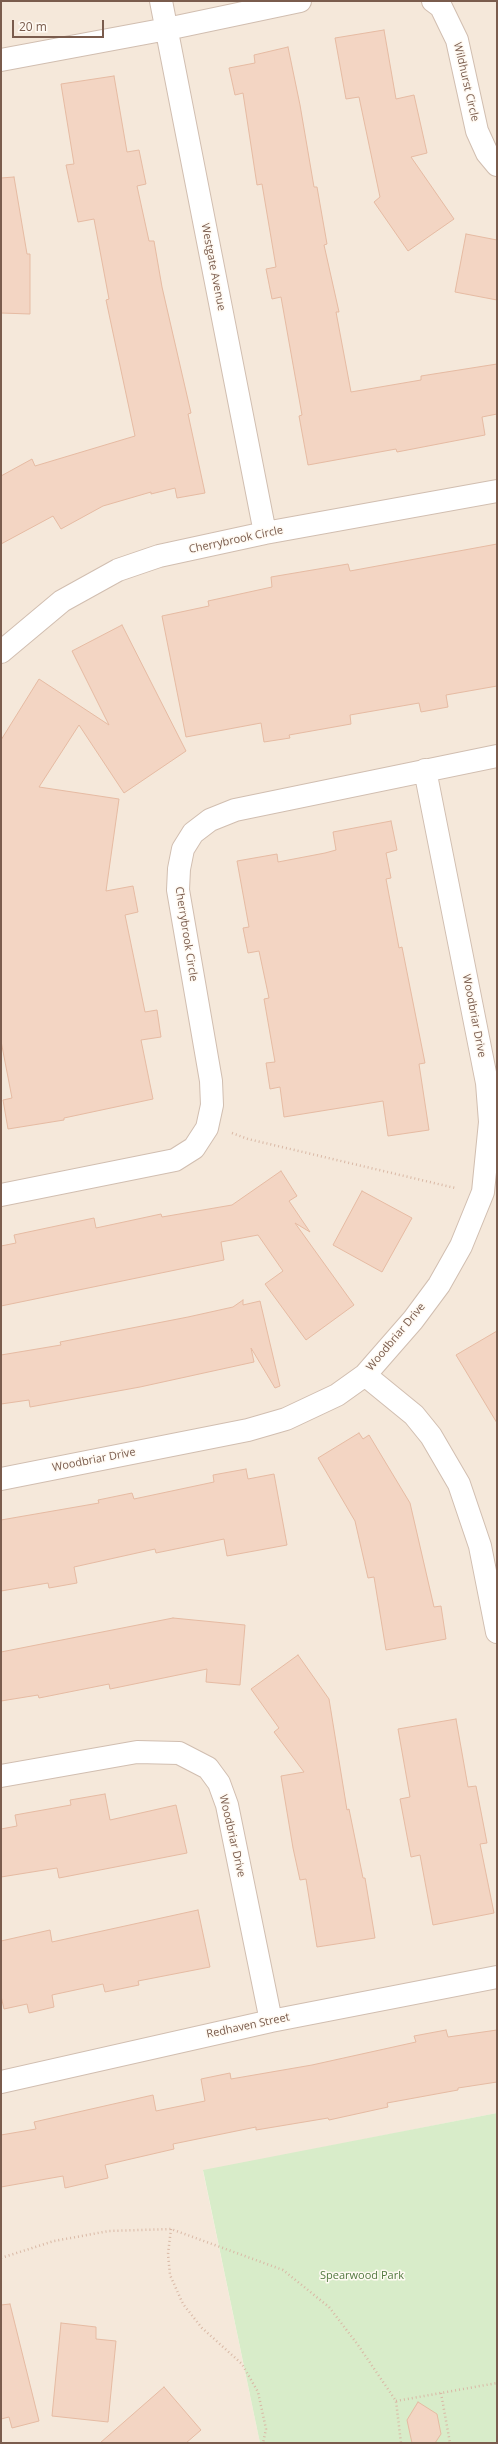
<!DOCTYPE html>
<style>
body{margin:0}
#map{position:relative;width:498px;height:2444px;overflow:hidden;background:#fdf6ec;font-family:"Open Sans",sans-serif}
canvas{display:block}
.frame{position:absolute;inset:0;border:2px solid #7a5c4d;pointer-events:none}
.scale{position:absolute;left:12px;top:20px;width:92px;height:18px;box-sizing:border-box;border:2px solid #7a5c4d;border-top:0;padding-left:5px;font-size:12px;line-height:14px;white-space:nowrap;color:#7a5c4d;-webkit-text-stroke:3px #fffaf3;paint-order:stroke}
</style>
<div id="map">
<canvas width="498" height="2444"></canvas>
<div class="frame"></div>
<div class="scale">20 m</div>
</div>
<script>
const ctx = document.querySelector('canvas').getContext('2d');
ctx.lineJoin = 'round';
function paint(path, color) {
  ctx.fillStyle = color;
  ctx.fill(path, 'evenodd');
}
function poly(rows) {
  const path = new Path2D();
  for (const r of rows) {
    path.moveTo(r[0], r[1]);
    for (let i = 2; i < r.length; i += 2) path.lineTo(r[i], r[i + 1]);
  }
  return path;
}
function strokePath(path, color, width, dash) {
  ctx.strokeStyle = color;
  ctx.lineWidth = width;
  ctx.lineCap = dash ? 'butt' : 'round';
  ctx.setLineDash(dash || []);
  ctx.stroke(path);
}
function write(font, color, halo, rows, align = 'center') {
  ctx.font = font + ' "Open Sans",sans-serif';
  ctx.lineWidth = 3;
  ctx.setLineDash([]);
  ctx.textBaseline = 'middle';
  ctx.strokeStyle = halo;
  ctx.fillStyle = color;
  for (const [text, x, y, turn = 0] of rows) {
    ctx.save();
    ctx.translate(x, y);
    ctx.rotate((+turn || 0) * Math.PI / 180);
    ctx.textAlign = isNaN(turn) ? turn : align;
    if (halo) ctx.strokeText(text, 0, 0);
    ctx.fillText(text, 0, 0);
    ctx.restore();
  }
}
paint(poly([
 [1,1,497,1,497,2113,203,2171,260,2443,1,2443]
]), '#f5e8da');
paint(poly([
 [497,2113,497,2443,260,2443,203,2170]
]), '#d8ecc9');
const building = poly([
 [384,30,396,99,414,95,427,153,411,157,454,219,408,251,374,202,380,197,359,97,346,99,335,38,384,30],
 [288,47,300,105,314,187,317,187,327,244,324,245,339,312,336,312,351,392,421,380,421,376,497,364,497,414,482,417,485,435,397,452,396,449,308,465,299,416,302,415,281,297,272,299,266,269,276,267,262,184,257,185,243,93,235,95,229,68,255,63,254,55,288,47],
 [114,76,127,152,139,150,146,184,137,186,149,241,154,241,162,287,191,413,188,414,205,493,177,498,175,488,151,494,151,492,103,506,61,529,53,516,1,544,1,476,32,459,35,466,135,436,106,300,109,299,94,219,78,222,66,165,74,164,61,84,114,76],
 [14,177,27,254,30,254,30,314,1,313,1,178,14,177],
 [466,234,497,240,497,300,455,292,466,234],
 [497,544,497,686,446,695,448,707,421,712,419,703,350,715,351,724,289,735,290,738,264,742,261,723,186,737,162,616,209,606,208,601,272,587,271,577,348,564,350,571,497,544],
 [122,625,186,751,124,793,79,725,39,787,119,799,106,891,133,886,138,912,125,915,145,1012,157,1010,161,1037,141,1040,153,1099,64,1118,64,1120,8,1129,3,1100,12,1098,1,1041,1,740,39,679,109,725,72,651,122,625],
 [391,821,397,850,386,853,391,878,386,879,399,948,402,947,425,1063,419,1064,429,1130,388,1136,383,1101,284,1117,280,1087,270,1089,266,1063,275,1062,264,999,269,998,259,951,248,953,243,928,249,927,237,861,277,854,278,862,325,853,336,850,333,832,391,821],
 [281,1171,297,1196,289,1201,310,1232,295,1223,354,1305,306,1340,265,1284,283,1271,258,1235,221,1242,224,1260,1,1306,1,1246,16,1243,14,1235,94,1218,96,1228,161,1214,162,1217,232,1205,281,1171],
 [362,1191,412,1218,382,1272,333,1245,362,1191],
 [243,1300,243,1305,260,1301,280,1386,275,1388,251,1348,254,1362,140,1387,30,1407,29,1400,1,1404,1,1355,61,1345,60,1342,188,1317,233,1307,243,1300],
 [497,1331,497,1423,456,1355,497,1331],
 [359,1433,363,1439,369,1435,410,1503,434,1607,441,1606,446,1639,386,1650,374,1577,368,1578,355,1521,318,1458,359,1433],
 [246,1469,248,1479,274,1474,287,1545,227,1556,224,1539,156,1553,155,1549,74,1567,77,1583,49,1588,48,1583,1,1591,1,1520,99,1503,98,1500,132,1493,134,1499,214,1482,213,1475,246,1469],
 [173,1618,245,1625,240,1685,206,1682,207,1669,110,1689,109,1684,39,1698,38,1695,1,1701,1,1652,173,1618],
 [298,1655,329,1699,347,1810,349,1809,363,1878,365,1878,375,1938,317,1947,306,1879,300,1880,293,1848,281,1776,304,1772,274,1732,279,1728,251,1689,298,1655],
 [456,1719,468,1787,476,1786,487,1843,480,1844,494,1913,433,1925,420,1855,411,1857,400,1799,410,1797,398,1729,456,1719],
 [105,1794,110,1820,176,1805,187,1853,59,1878,57,1868,1,1877,1,1829,17,1826,15,1815,71,1805,70,1800,105,1794],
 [198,1910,210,1967,138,1981,139,1985,105,1992,103,1984,52,1995,54,2007,29,2013,27,2004,4,2009,1,1996,1,1941,50,1930,52,1942,198,1910],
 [446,2030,448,2037,497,2030,497,2082,458,2088,458,2090,387,2103,388,2107,329,2120,328,2118,256,2130,256,2127,173,2144,174,2149,105,2165,108,2178,65,2188,63,2176,1,2187,1,2135,36,2129,34,2122,153,2095,156,2111,205,2101,201,2079,230,2073,231,2079,312,2065,416,2042,414,2036,446,2030],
 [10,2304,39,2421,12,2428,9,2417,1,2419,1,2305,10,2304],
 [61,2323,96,2327,96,2339,116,2341,108,2422,52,2416,61,2323],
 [164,2387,201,2430,186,2443,100,2443,164,2387],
 [418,2402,437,2414,441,2434,435,2443,412,2443,407,2420,418,2402]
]);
paint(building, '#f3d5c3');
strokePath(building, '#e6bba3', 1);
const minor = poly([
 [161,1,265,533],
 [433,1,441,7,457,40,477,131,487,153,497,165],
 [1,60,167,29,300,1],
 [1,652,62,601,118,570,159,556,265,533,497,491],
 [1,1195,175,1160,194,1148,207,1128,212,1105,211,1081,178,890,179,869,183,849,193,833,210,820,235,810,497,756],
 [365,1375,414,1415,431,1436,459,1484,480,1546,497,1632],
 [1,1479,248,1430,286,1419,337,1395,365,1375,413,1320,439,1285,461,1246,483,1192,490,1122,487,1083,425,770],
 [1,1776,137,1752,179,1753,208,1768,219,1783,227,1805,271,2021],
 [1,2082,271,2021,497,1977]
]);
strokePath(minor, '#d1beb0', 24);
strokePath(poly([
 [232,1133,248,1139,455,1188],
 [171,2229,168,2254,170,2275,183,2304,202,2328,242,2364,258,2392,266,2429,263,2443],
 [1,2258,54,2241,109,2231,171,2229,283,2270,329,2307,358,2345,396,2401,401,2443],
 [441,2393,450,2443],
 [396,2401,497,2383]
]), '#d9b8a5', 2.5, [1, 3]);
strokePath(minor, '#fff', 22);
write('11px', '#7a5c4d', '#fffaf3', [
 ["Wildhurst Circle",466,82,77],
 ["Westgate Avenue",213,267,79],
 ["Cherrybrook Circle",236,540,-12],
 ["Cherrybrook Circle",186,934,81],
 ["Woodbriar Drive",474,1016,79],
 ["Woodbriar Drive",396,1337,-50],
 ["Woodbriar Drive",94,1460,-11],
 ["Woodbriar Drive",232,1836,77],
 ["Redhaven Street",248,2026,-12]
]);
write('11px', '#537a41', '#fffaf3', [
 ["Spearwood Park",362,2276]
]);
</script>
